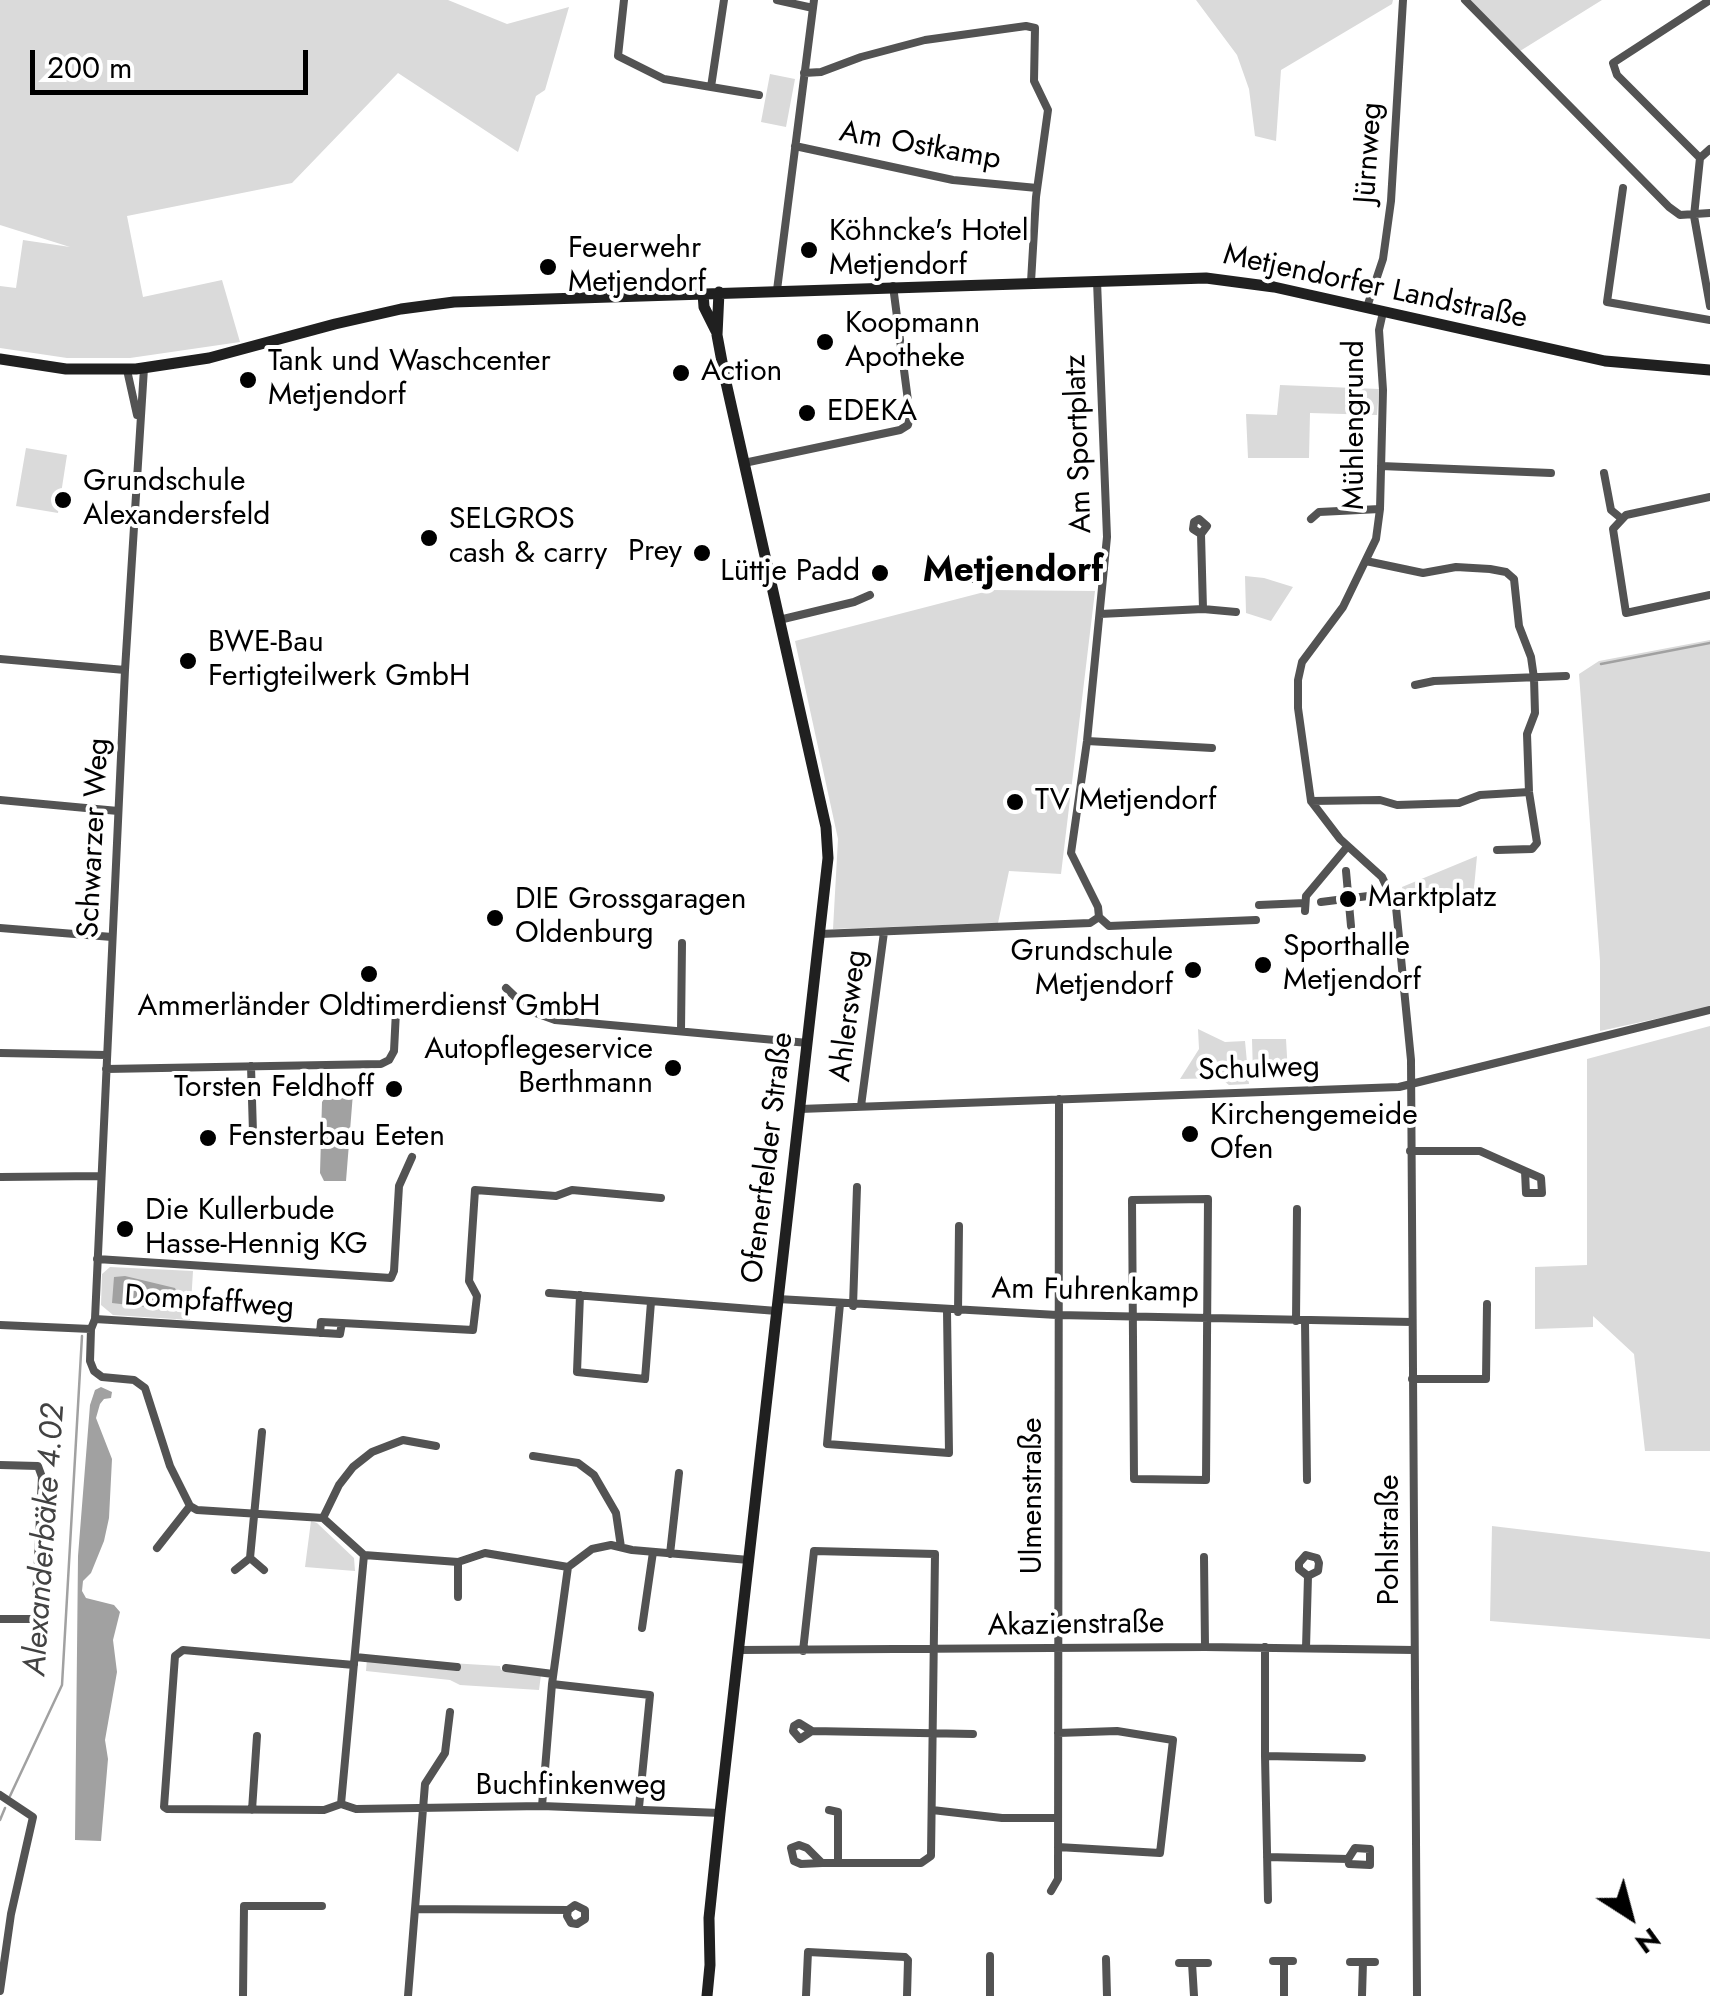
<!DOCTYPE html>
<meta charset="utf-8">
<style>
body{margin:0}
#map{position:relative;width:1710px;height:1996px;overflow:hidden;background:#fff;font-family:Jost,sans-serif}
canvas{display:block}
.north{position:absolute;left:1580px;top:1866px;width:100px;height:100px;-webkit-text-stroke:8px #fff;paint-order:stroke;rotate:144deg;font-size:28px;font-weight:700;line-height:40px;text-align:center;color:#000}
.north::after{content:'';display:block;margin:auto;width:35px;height:45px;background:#000;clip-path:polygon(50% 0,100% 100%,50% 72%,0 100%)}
.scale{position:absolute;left:30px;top:50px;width:278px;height:45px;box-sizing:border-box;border:5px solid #000;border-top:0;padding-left:12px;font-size:30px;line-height:35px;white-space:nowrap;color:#000;-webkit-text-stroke:8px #fff;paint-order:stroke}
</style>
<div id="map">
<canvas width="1710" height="1996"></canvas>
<div class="north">N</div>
<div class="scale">200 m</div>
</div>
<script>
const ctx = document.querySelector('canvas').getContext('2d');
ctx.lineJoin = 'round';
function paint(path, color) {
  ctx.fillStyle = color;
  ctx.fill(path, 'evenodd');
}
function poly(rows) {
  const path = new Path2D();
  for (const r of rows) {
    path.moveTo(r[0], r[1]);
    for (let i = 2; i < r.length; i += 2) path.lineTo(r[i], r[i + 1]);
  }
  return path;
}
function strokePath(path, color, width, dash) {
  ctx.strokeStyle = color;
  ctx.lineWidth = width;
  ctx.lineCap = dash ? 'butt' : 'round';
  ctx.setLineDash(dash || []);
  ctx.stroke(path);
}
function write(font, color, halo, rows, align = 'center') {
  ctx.font = font + ' Jost,sans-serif';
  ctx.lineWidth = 8;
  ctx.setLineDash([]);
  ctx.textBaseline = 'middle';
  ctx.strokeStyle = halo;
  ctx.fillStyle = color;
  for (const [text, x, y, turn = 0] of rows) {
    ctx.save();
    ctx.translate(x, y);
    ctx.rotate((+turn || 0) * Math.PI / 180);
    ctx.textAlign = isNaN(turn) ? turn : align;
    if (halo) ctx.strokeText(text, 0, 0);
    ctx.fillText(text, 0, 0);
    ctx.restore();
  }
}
paint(poly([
 [0,0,448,0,507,24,569,7,545,90,536,96,518,152,398,73,292,183,127,216,143,297,222,280,240,342,130,358,67,358,0,348,0,286,16,288,23,240,70,247,0,225],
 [1196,0,1393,0,1392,4,1281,70,1276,141,1255,136,1249,89,1237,55],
 [1469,0,1602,0,1520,51],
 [770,74,795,79,786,127,761,122],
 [1280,385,1379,389,1377,415,1310,413,1309,458,1248,458,1246,414,1277,415],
 [26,448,67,455,58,513,16,506],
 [1245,576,1264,578,1293,587,1271,621,1246,613],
 [992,590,1095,591,1061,874,1009,871,998,923,833,929,838,839,795,641],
 [1710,640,1710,1007,1600,1031,1600,961,1579,674,1599,661],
 [1477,856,1473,899,1403,892,1402,887],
 [1710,1026,1710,1451,1645,1451,1634,1354,1593,1316,1593,1327,1535,1329,1535,1267,1587,1265,1587,1059],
 [1198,1029,1225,1042,1245,1041,1249,1084,1229,1085,1220,1078,1180,1079,1199,1049],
 [1252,1039,1286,1039,1288,1074,1253,1075],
 [110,1267,193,1271,190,1320,113,1315,101,1305,102,1274],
 [311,1521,317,1523,354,1558,355,1571,305,1567],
 [1492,1526,1710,1552,1710,1639,1490,1621],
 [367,1658,500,1666,501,1670,541,1675,539,1690,460,1685,450,1680,366,1671]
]), '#dadada');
paint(poly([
 [332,1087,350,1088,353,1093,346,1181,324,1181,320,1173,322,1102],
 [125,1276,175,1288,180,1300,180,1311,112,1303,114,1277],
 [101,1387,112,1392,111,1398,104,1399,100,1404,96,1418,112,1459,109,1518,104,1541,91,1573,83,1581,82,1591,86,1598,114,1605,120,1612,113,1640,117,1672,105,1740,108,1759,101,1841,75,1840,78,1556,90,1405,95,1390]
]), '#a1a1a1');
strokePath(poly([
 [1601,664,1710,643],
 [10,1796,62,1685,82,1336],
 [0,1820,5,1808]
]), '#a1a1a1', 2.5);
strokePath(poly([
 [624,0,618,56,664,79,711,87,724,0],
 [777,0,813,8],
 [1465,0,1669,207,1680,215,1710,213],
 [804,73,821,72,861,57,925,40,1026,26,1035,28,1034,81,1048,110,1036,197,1031,282],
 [711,87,759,95],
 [795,146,953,180,1037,188],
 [1710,149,1700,158,1694,216,1710,306],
 [1700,158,1617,75,1613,63,1710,0],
 [1623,188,1607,302,1710,320],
 [777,290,814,0],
 [1367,307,1383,259,1391,201,1403,0],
 [1383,312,1379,330,1383,390,1380,509,1376,539,1343,607,1302,662,1298,680,1298,708,1311,801,1340,839,1382,877,1396,907,1411,1060,1417,1996],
 [144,368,125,670,95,1319,91,1329,90,1361,94,1371,102,1377,134,1380,145,1388,170,1466,190,1506,197,1510,323,1518,364,1555,341,1804],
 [127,370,137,415],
 [744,463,900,430,908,425,910,416,893,286],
 [1381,466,1551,473],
 [1604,473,1611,510,1622,519],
 [1710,497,1626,515,1613,529,1626,613,1710,595],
 [1311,519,1319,512,1380,509],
 [1366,561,1423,573,1456,567,1490,569,1506,572,1514,579,1519,626,1531,657,1534,678,1535,713,1527,734,1529,792,1537,843,1532,849,1497,850],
 [973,579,1104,569],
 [1203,609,1236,612],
 [1100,614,1203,609,1201,534,1207,526,1199,519,1194,522,1193,529,1201,534],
 [779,620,854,602,870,595],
 [0,659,125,670],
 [1415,685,1434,681,1566,676],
 [1087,741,1212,748],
 [0,800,118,811],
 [1311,801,1380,800,1397,805,1459,803,1480,795,1529,792],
 [1346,871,1351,926],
 [1321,902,1376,895],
 [1259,905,1305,903],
 [1305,911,1306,896,1347,847],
 [1099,917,1109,926,1256,920],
 [0,928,112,937],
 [820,934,1090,923,1099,917,1098,907,1071,853,1087,741,1107,537,1097,281],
 [506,988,530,1011,555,1020,808,1043],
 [681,1031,682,943],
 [0,1053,107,1055],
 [251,1066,253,1133],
 [106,1069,381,1064,389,1060,394,1051,396,1011],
 [861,1106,884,932],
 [800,1109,1399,1087,1710,1010],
 [1410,1151,1480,1151,1525,1171,1526,1193,1542,1193,1541,1178,1525,1171],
 [0,1177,101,1176],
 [1208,1199,1206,1480,1134,1479,1132,1200,1208,1199],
 [97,1259,391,1278,394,1271,399,1186,412,1157],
 [549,1293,777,1311],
 [580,1295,577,1372,645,1379,651,1302],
 [778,1299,1057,1315,1412,1322],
 [840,1304,827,1444,949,1453,947,1311],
 [853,1306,857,1187],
 [958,1312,959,1226],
 [95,1319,340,1334,342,1323,473,1330,477,1296,469,1281,475,1190,556,1196,572,1190,661,1198],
 [1296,1321,1297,1209],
 [1305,1321,1307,1480],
 [0,1325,91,1329],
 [320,1333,321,1322,342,1323],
 [1412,1379,1486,1379,1487,1304],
 [533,1456,578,1463,594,1475,616,1513,621,1547],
 [0,1465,38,1466,42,1477,35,1619,0,1619],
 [323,1518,339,1485,353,1467,372,1452,403,1440,436,1446],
 [157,1548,190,1506],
 [670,1554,679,1473],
 [364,1555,458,1562,485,1553,568,1567],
 [1204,1557,1205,1647],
 [250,1558,264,1570],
 [458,1562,458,1597],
 [235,1570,250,1558,262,1432],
 [642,1628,653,1552],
 [1265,1647,1265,1756,1362,1758],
 [1306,1648,1308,1576,1318,1571,1319,1563,1317,1558,1306,1555,1299,1563,1299,1569,1308,1576],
 [739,1650,1205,1647,1414,1650],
 [803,1651,814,1551,935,1554,931,1856,921,1863,822,1863,807,1848,799,1845,791,1848,794,1861,801,1864,822,1863],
 [355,1657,457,1667],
 [506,1668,553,1674],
 [552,1684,650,1695,639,1807],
 [812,1731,800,1739,793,1731,794,1726,799,1723,812,1731,973,1734],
 [1265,1756,1268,1900],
 [0,1795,33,1817,11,1914,0,1991],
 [341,1804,324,1810,167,1809,164,1807,175,1656,183,1650,354,1665],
 [341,1804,356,1809,542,1806,720,1813],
 [542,1806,552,1684,568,1567,592,1549,611,1545,632,1550,749,1560],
 [252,1810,257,1736],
 [829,1810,838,1812,838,1863],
 [932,1810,1002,1818,1058,1818],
 [1058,1847,1160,1853,1173,1740,1117,1731,1058,1733],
 [1267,1857,1348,1859,1355,1848,1370,1849,1370,1865,1349,1864,1348,1859],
 [1051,1891,1058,1879,1059,1099],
 [416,1909,568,1910,575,1905,585,1910,585,1919,577,1924,571,1923,567,1916,568,1910],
 [1106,1959,1107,1996],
 [1273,1961,1293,1961],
 [1350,1962,1375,1962],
 [1179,1963,1208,1963],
 [1192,1963,1194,1996],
 [243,1996,244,1906,322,1906],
 [408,1996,425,1784,445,1753,450,1712],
 [806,1996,808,1952,905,1957,908,1960,907,1996],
 [990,1996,990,1956],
 [1284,1996,1284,1961],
 [1362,1996,1363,1962]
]), '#535353', 8);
strokePath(poly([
 [703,293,704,307,716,331],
 [0,359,66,369,136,369,209,358,335,324,401,309,454,302,1206,278,1274,287,1605,361,1710,370],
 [707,1996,710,1965,709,1918,720,1813,828,858,826,827,725,378,717,335,719,292]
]), '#202020', 11);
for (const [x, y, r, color] of [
 [809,250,10,"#000"],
 [548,267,10,"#000"],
 [825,342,10,"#000"],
 [681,373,10,"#000"],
 [248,380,10,"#000"],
 [807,413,10,"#000"],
 [63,500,10,"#000"],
 [429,538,10,"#000"],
 [702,553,10,"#000"],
 [880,573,10,"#000"],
 [188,661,10,"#000"],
 [1015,802,10,"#000"],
 [1348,899,10,"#000"],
 [495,918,10,"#000"],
 [1263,965,10,"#000"],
 [1193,970,10,"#000"],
 [369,974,10,"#000"],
 [673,1068,10,"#000"],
 [394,1089,10,"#000"],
 [1190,1134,10,"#000"],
 [208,1138,10,"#000"],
 [125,1229,10,"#000"]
]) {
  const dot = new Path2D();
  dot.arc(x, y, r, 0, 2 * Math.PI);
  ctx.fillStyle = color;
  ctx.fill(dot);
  strokePath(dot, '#fff', 4);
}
write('30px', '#000', '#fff', [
 ["Am Ostkamp",920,147,10],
 ["Jürnweg",1370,153,-86],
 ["Metjendorfer Landstraße",1375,288,12],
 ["Mühlengrund",1356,425,-90],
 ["Am Sportplatz",1080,444,-92],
 ["Schwarzer Weg",95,838,-87],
 ["Ahlersweg",850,1016,-83],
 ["Schulweg",1259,1070,-2],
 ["Ofenerfelder Straße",769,1158,-83],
 ["Am Fuhrenkamp",1095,1292,1],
 ["Dompfaffweg",209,1303,4],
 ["Ulmenstraße",1034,1496,-90],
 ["Pohlstraße",1391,1540,-90],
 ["Akazienstraße",1076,1626,-1],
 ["Buchfinkenweg",571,1787]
]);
write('30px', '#000', '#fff', [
 ["Köhncke's Hotel",829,233],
 ["Metjendorf",829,267],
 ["Feuerwehr",568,250],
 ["Metjendorf",568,284],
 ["Koopmann",845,325],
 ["Apotheke",845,359],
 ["Tank und Waschcenter",268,363],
 ["Metjendorf",268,397],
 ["Action",701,373],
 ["EDEKA",827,413],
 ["Grundschule",83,483],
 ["Alexandersfeld",83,517],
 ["SELGROS",449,521],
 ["cash & carry",449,555],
 ["Prey",682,553,"right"],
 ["Lüttje Padd",860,573,"right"],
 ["BWE-Bau",208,644],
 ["Fertigteilwerk GmbH",208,678],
 ["TV Metjendorf",1035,802],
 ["Marktplatz",1368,899],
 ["DIE Grossgaragen",515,901],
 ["Oldenburg",515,935],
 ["Sporthalle",1283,948],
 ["Metjendorf",1283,982],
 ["Grundschule",1173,953,"right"],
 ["Metjendorf",1173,987,"right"],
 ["Ammerländer Oldtimerdienst GmbH",369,1008,"center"],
 ["Autopflegeservice",653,1051,"right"],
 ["Berthmann",653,1085,"right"],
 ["Torsten Feldhoff",374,1089,"right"],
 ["Kirchengemeide",1210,1117],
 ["Ofen",1210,1151],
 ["Fensterbau Eeten",228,1138],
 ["Die Kullerbude",145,1212],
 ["Hasse-Hennig KG",145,1246]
], 'left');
write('italic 32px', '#424242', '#fff', [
 ["Alexanderbäke 4.02",46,1540,-86]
]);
write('bold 35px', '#000', '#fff', [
 ["Metjendorf",1013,573]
]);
</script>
